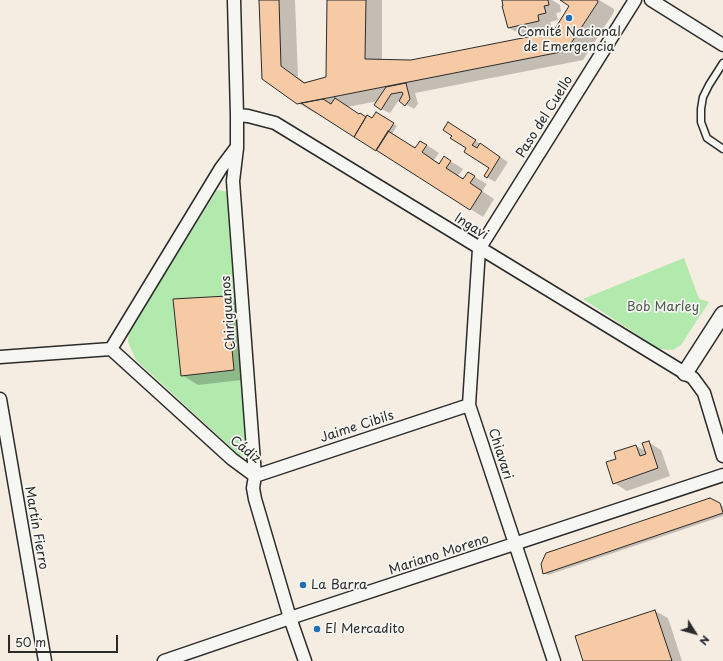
<!DOCTYPE html>
<meta charset="utf-8">
<style>
body{margin:0}
#map{position:relative;width:723px;height:661px;overflow:hidden;background:#f6ede2;font-family:"Playpen Sans",sans-serif}
canvas{display:block}
.north{position:absolute;left:675px;top:613px;width:40px;height:40px;-webkit-text-stroke:3px #f6f6f2;paint-order:stroke;rotate:127deg;font-size:11px;font-weight:700;line-height:16px;text-align:center;color:#2b2b2b}
.north::after{content:'';display:block;margin:auto;width:14px;height:18px;background:#2b2b2b;clip-path:polygon(50% 0,100% 100%,50% 72%,0 100%)}
.scale{position:absolute;left:8px;top:635px;width:110px;height:18px;box-sizing:border-box;border:2px solid #2b2b2b;border-top:0;padding-left:5px;font-size:12px;line-height:14px;white-space:nowrap;color:#2b2b2b;-webkit-text-stroke:3px #f6f6f2;paint-order:stroke}
</style>
<div id="map">
<canvas width="723" height="661"></canvas>
<div class="north">N</div>
<div class="scale">50 m</div>
</div>
<script>
const ctx = document.querySelector('canvas').getContext('2d');
ctx.lineJoin = 'round';
function paint(path, color) {
  ctx.fillStyle = color;
  ctx.fill(path, 'evenodd');
}
function poly(rows) {
  const path = new Path2D();
  for (const r of rows) {
    path.moveTo(r[0], r[1]);
    for (let i = 2; i < r.length; i += 2) path.lineTo(r[i], r[i + 1]);
  }
  return path;
}
function strokePath(path, color, width, dash) {
  ctx.strokeStyle = color;
  ctx.lineWidth = width;
  ctx.lineCap = dash ? 'butt' : 'round';
  ctx.setLineDash(dash || []);
  ctx.stroke(path);
}
function write(font, color, halo, rows, align = 'center') {
  ctx.font = font + ' "Playpen Sans",sans-serif';
  ctx.lineWidth = 3.5;
  ctx.setLineDash([]);
  ctx.textBaseline = 'middle';
  ctx.strokeStyle = halo;
  ctx.fillStyle = color;
  for (const [text, x, y, turn = 0] of rows) {
    ctx.save();
    ctx.translate(x, y);
    ctx.rotate((+turn || 0) * Math.PI / 180);
    ctx.textAlign = isNaN(turn) ? turn : align;
    if (halo) ctx.strokeText(text, 0, 0);
    ctx.fillText(text, 0, 0);
    ctx.restore();
  }
}
paint(poly([
 [217,190,225,191,228,195,239,354,247,427,248,452,245,456,239,455,136,360,128,342,129,332],
 [684,258,699,299,709,302,681,345,673,350,659,349,583,299]
]), '#b2e9ac');
paint(poly([
 [260,0,295,0,298,77,307,84,327,78,328,0,382,0,382,61,411,61,554,33,571,5,562,0,599,0,614,9,614,12,583,60,415,93,418,104,414,109,399,100,390,113,381,109,378,101,347,107,367,118,372,119,376,113,397,126,392,134,416,149,421,142,433,149,439,153,434,160,440,164,444,158,457,165,463,169,458,176,464,180,468,173,487,184,482,191,494,199,483,217,318,113,315,113,298,103,263,79],
 [503,0,552,0,560,5,561,12,556,13,558,20,550,22,552,28,522,35,509,28],
 [457,129,508,162,495,182,485,176,490,168,468,148],
 [227,297,244,306,250,379,198,385,182,375],
 [648,442,661,450,670,476,627,491,614,483,618,459,615,453,636,446,646,451],
 [710,499,723,506,723,516,548,575,544,573],
 [655,611,668,618,682,661,584,661]
]), '#0003');
const building = poly([
 [259,0,279,0,281,66,304,83,326,77,327,0,366,0,365,59,411,60,553,32,569,6,560,0,597,0,598,2,566,51,297,104,262,79,259,0],
 [502,0,548,0,549,5,544,6,546,13,538,15,539,21,508,28,502,6,503,6,502,0],
 [406,83,410,99,405,106,399,101,403,94,402,92,391,94,381,110,374,105,386,87,406,83],
 [335,98,359,114,360,113,366,117,354,137,301,103,323,99,331,104,335,98],
 [376,112,394,123,376,151,354,137,367,115,372,118,376,112],
 [448,122,476,140,472,145,477,148,480,143,500,157,487,178,484,176,489,168,464,152,466,148,450,138,452,136,443,130,448,122],
 [388,131,415,148,420,141,427,145,422,152,439,164,444,156,451,161,446,168,463,179,468,172,475,176,470,183,482,191,470,210,376,150,388,131],
 [227,296,234,370,181,376,173,299,227,296],
 [649,441,658,468,613,484,606,462,616,459,614,452,636,445,640,456,646,454,642,443,649,441],
 [710,498,720,503,723,513,543,574,541,564,546,553,710,498],
 [655,610,672,661,583,661,575,636,655,610]
]);
paint(building, '#f5caa4');
strokePath(building, '#2b2b2b', 1);
const service = poly([
 [723,63,709,85,703,97,701,109,701,122,707,138,723,149]
]);
const minor = poly([
 [234,0,237,115,237,148,233,181,255,476,253,488,255,499,290,618,305,661],
 [651,0,723,45],
 [237,115,248,116,275,123,693,378,704,393,723,456],
 [111,349,221,168,236,148],
 [111,349,232,459,255,476],
 [0,357,111,349],
 [0,399,45,661],
 [255,476,469,405],
 [164,661,290,618,723,475],
 [554,661,469,405,479,249,635,0]
]);
const tertiary = poly([
 [685,373,723,314]
]);
strokePath(service, '#2b2b2b', 9);
strokePath(minor, '#2b2b2b', 15);
strokePath(tertiary, '#2b2b2b', 18);
strokePath(service, '#f6f6f2', 6);
strokePath(minor, '#f6f6f2', 12);
strokePath(tertiary, '#f6f6f2', 15);
for (const [x, y, r, color] of [
 [569,18,4,"#1f6fb2"],
 [303,585,4,"#1f6fb2"],
 [317,629,4,"#1f6fb2"]
]) {
  const dot = new Path2D();
  dot.arc(x, y, r, 0, 2 * Math.PI);
  ctx.fillStyle = color;
  ctx.fill(dot);
  strokePath(dot, '#f6f6f2', 1.5);
}
write('13px', '#2b2b2b', '#f6f6f2', [
 ["Comité Nacional",569,32,"center"],
 ["de Emergencia",569,47,"center"],
 ["La Barra",311,585],
 ["El Mercadito",325,629]
], 'left');
write('13px', '#2b2b2b', '#f6f6f2', [
 ["Paso del Cuello",545,117,-58],
 ["Ingavi",471,227,32],
 ["Chiriguanos",229,313,-94],
 ["Jaime Cibils",357,427,-18],
 ["Cádiz",245,450,39],
 ["Chiavari",500,454,72],
 ["Martín Fierro",36,528,80],
 ["Mariano Moreno",439,555,-18]
]);
write('13px', '#4d5a4b', '#f6f6f2', [
 ["Bob Marley",663,307]
]);
</script>
